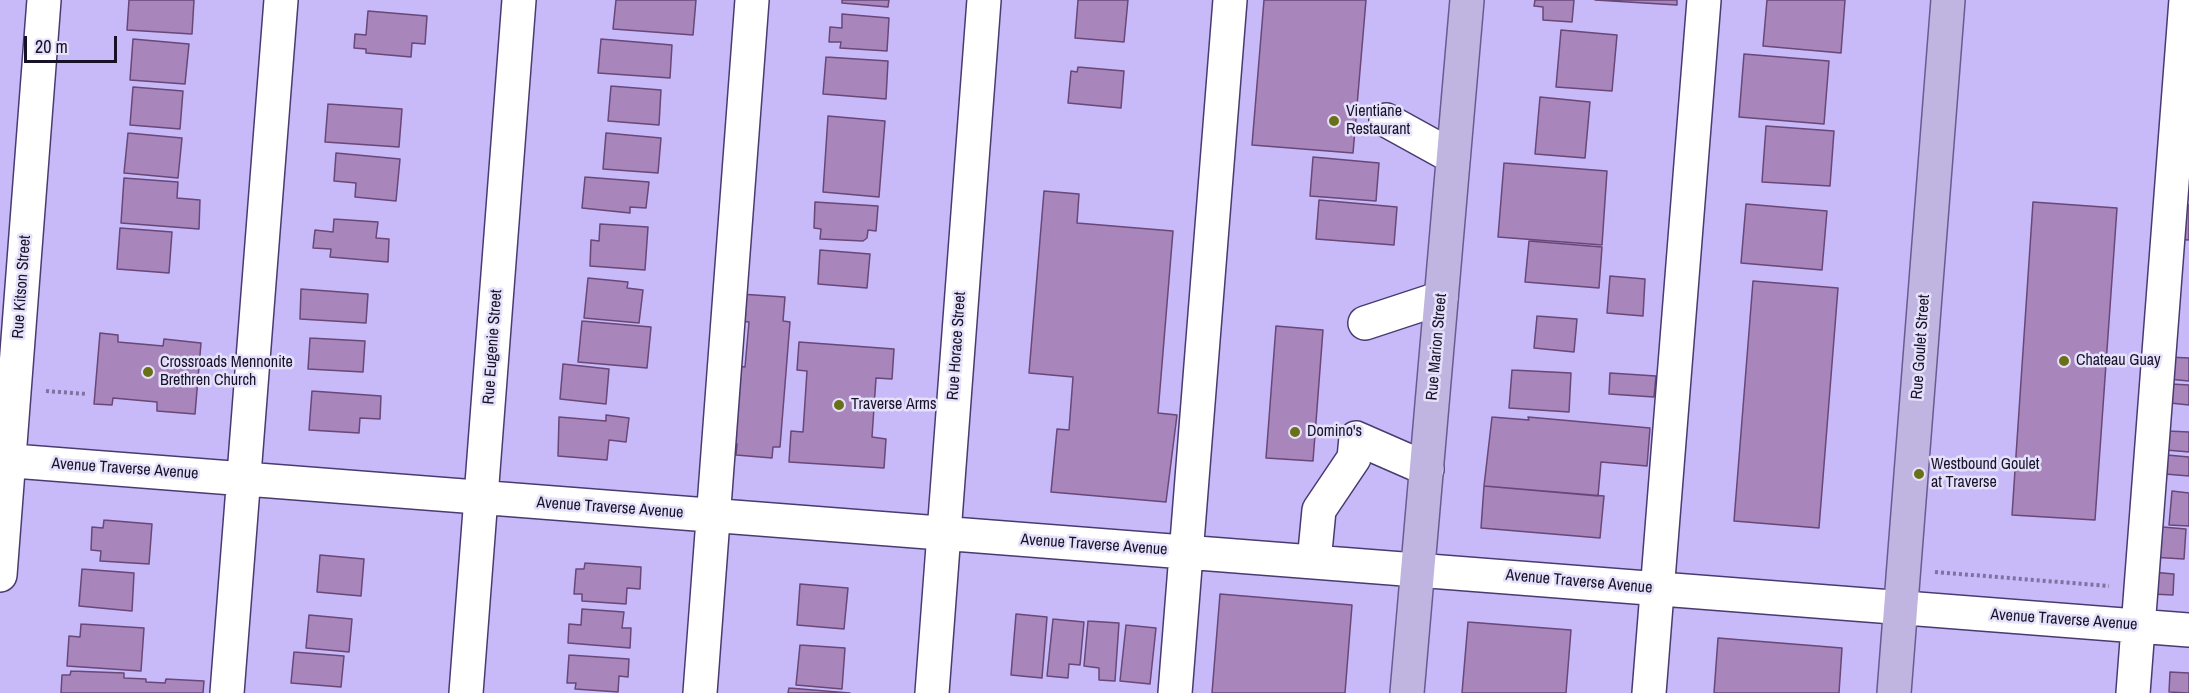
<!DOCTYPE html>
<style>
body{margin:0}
#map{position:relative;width:2189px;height:693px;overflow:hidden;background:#c8baf9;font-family:"Archivo Narrow",sans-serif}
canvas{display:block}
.scale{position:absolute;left:24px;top:36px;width:93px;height:27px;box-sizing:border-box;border:3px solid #181229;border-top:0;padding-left:8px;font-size:18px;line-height:21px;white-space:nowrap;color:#181229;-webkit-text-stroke:4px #e6e1fb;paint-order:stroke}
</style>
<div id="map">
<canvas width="2189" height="693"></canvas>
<div class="scale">20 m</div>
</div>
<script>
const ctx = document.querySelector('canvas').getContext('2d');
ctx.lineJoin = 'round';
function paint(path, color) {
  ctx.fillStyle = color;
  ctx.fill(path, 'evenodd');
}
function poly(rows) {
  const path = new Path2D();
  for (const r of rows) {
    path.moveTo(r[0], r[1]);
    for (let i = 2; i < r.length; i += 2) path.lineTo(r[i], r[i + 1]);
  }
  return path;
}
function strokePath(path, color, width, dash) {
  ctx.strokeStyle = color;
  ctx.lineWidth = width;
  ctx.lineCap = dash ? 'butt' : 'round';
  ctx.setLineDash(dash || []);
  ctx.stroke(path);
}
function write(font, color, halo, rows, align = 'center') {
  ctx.font = font + ' "Archivo Narrow",sans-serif';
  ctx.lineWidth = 5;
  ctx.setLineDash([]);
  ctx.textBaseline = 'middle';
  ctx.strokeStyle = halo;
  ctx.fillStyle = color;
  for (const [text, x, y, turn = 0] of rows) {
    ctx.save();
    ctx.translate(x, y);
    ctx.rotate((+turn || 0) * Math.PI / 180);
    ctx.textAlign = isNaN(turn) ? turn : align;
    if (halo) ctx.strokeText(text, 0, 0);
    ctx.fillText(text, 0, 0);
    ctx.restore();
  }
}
const building = poly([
 [129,0,194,0,192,34,127,30,129,0],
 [616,0,696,0,693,35,613,29,616,0],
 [842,0,889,0,888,7,842,3,842,0],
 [1078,0,1128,0,1124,42,1075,38,1078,0],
 [1264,0,1366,0,1353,153,1252,145,1264,0],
 [1535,0,1574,0,1572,22,1543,20,1543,7,1534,6,1535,0],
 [1595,0,1677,0,1677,5,1595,0],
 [1767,0,1845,0,1841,53,1763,46,1767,0],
 [368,11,427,16,425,44,412,43,411,57,366,53,366,49,354,48,355,34,366,35,368,11],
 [842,14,889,18,887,51,840,48,841,42,829,42,830,27,842,28,842,14],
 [1561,30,1617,35,1612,91,1556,87,1561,30],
 [133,39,189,44,185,84,130,80,133,39],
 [601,39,672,45,670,78,598,73,601,39],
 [1744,54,1829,61,1824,124,1739,117,1744,54],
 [826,57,888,61,886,99,823,94,826,57],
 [1078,67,1124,71,1121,108,1068,103,1071,71,1077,72,1078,67],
 [611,86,661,90,659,125,608,121,611,86],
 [133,87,183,91,180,129,130,125,133,87],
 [1540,97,1590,102,1585,158,1535,154,1540,97],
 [328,104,402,109,399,147,325,142,328,104],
 [828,116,885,121,879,197,823,192,828,116],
 [1766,126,1834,131,1830,186,1762,182,1766,126],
 [128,133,182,138,178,178,124,173,128,133],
 [606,133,661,138,658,173,603,169,606,133],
 [336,153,400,159,396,201,355,197,356,183,334,181,336,153],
 [1313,157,1379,163,1376,201,1310,196,1313,157],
 [1504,163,1607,171,1602,245,1498,237,1504,163],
 [585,177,649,182,646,208,630,207,630,213,582,208,585,177],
 [124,178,178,182,177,198,200,200,199,229,121,223,124,178],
 [1044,191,1079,194,1077,223,1173,231,1158,413,1177,415,1166,502,1051,492,1057,429,1069,430,1073,377,1029,373,1044,191],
 [1319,200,1397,207,1394,245,1316,239,1319,200],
 [815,202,878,206,876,231,868,230,867,238,863,241,820,239,821,229,814,228,815,202],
 [2033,202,2117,208,2095,520,2012,515,2033,202],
 [1746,204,1827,211,1822,270,1741,263,1746,204],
 [2176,204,2189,205,2189,240,2173,239,2176,204],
 [334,219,378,222,376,238,389,239,388,262,330,257,331,249,313,248,315,230,333,232,334,219],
 [600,224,648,227,645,270,590,266,591,240,599,241,600,224],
 [120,228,172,232,169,273,117,269,120,228],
 [1529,241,1602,247,1599,288,1525,282,1529,241],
 [820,250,870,254,867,288,818,284,820,250],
 [1610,276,1645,279,1643,316,1607,313,1610,276],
 [588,278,628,282,627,288,643,290,639,323,584,318,588,278],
 [1753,281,1838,288,1819,528,1734,521,1753,281],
 [301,289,368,294,366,323,300,319,301,289],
 [740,294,785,297,783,321,790,322,780,447,773,447,772,458,736,455,737,444,732,444,737,366,745,367,749,322,739,321,740,294],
 [1537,316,1577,319,1574,352,1534,348,1537,316],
 [582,321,651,327,647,368,578,362,582,321],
 [1276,326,1323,330,1313,461,1266,458,1276,326],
 [100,333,118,335,118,342,163,346,164,339,201,343,195,414,157,411,157,402,113,398,112,405,94,404,100,333],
 [310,338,365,341,363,372,308,369,310,338],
 [799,342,894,349,892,379,876,378,872,437,886,439,884,468,789,462,791,431,803,432,807,371,797,370,799,342],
 [2168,357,2189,358,2189,381,2167,379,2168,357],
 [563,364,609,369,606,404,560,399,563,364],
 [1512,370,1571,373,1569,412,1509,408,1512,370],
 [1610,373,1656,376,1654,397,1609,394,1610,373],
 [2171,384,2189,385,2189,405,2170,403,2171,384],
 [312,391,381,396,380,419,360,418,359,433,309,430,312,391],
 [606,415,629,418,626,442,609,440,607,460,558,456,559,417,606,421,606,415],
 [1492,417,1529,420,1528,417,1650,428,1647,466,1601,462,1598,496,1484,486,1492,417],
 [2168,431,2189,432,2189,452,2166,450,2168,431],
 [2167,455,2189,457,2189,476,2165,474,2167,455],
 [1484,486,1604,496,1600,538,1481,528,1484,486],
 [2172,491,2189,493,2189,526,2169,525,2172,491],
 [104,520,152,524,149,564,100,561,101,551,91,550,92,527,103,528,104,520],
 [2151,526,2186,529,2184,559,2150,557,2151,526],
 [320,555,364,559,361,596,317,592,320,555],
 [585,563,641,567,640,589,627,588,626,604,582,601,582,594,574,594,576,569,584,569,585,563],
 [82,569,134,573,132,611,79,606,82,569],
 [2152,572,2174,574,2173,595,2151,594,2152,572],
 [800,584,848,588,844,629,797,625,800,584],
 [1220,594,1352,605,1345,693,1212,693,1220,594],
 [582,609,624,612,622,628,631,628,630,648,568,643,569,624,581,625,582,609],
 [1016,614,1047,617,1042,678,1011,675,1016,614],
 [309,615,352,619,349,652,306,648,309,615],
 [1053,619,1084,622,1080,665,1069,664,1068,678,1047,676,1053,619],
 [1088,621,1119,623,1115,681,1099,680,1099,668,1084,666,1088,621],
 [1468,622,1571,630,1566,693,1462,693,1468,622],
 [81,624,144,628,141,671,67,666,69,636,80,637,81,624],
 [1126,625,1156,628,1150,684,1120,681,1126,625],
 [1718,638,1842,648,1839,693,1714,693,1718,638],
 [800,645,845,648,842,689,796,685,800,645],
 [294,652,344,656,341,687,291,683,294,652],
 [569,655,629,659,628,677,619,676,618,692,575,689,576,683,567,683,569,655],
 [71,671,124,673,124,678,146,679,146,682,165,683,166,679,204,681,203,693,61,693,62,675,70,675,71,671],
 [2170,672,2189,673,2189,693,2169,692,2170,672],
 [789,688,850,693,788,693,789,688]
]);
paint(building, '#a885bb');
strokePath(building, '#684779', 1.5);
const minor = poly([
 [1386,120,1453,157],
 [1365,323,1441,298],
 [0,460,2189,630],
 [1314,562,1319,510,1354,458,1356,438,1427,469],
 [0,575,44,0],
 [227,693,281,0],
 [466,693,519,0],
 [700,693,752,0],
 [932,693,984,0],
 [1175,693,1230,0],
 [1649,693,1704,0],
 [2133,693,2186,0]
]);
const major = poly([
 [1407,693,1467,0],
 [1894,693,1948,0]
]);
strokePath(minor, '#493b70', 36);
strokePath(major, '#695b92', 36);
strokePath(poly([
 [46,391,87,394],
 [1935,572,2109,586]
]), '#7d72a0', 4, [3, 3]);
strokePath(minor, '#fff', 33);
strokePath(major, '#bfb5e0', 33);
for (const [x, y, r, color] of [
 [1334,121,6,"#697017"],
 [2064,361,6,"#697017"],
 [148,372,6,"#697017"],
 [839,405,6,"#697017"],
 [1295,432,6,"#697017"],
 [1919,474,6,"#697017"]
]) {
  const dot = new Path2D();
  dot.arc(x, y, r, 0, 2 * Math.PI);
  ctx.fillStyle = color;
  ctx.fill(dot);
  strokePath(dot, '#e6e1fb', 2);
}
write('16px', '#181229', '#e6e1fb', [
 ["Vientiane",1346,112],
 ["Restaurant",1346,130],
 ["Chateau Guay",2076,361],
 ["Crossroads Mennonite",160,363],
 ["Brethren Church",160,381],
 ["Traverse Arms",851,405],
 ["Domino's",1307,432],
 ["Westbound Goulet",1931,465],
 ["at Traverse",1931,483]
], 'left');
write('16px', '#181229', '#e6e1fb', [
 ["Rue Kitson Street",22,287,-86],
 ["Rue Horace Street",957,346,-86],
 ["Rue Eugenie Street",493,347,-86],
 ["Rue Marion Street",1437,347,-85],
 ["Rue Goulet Street",1921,347,-86],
 ["Avenue Traverse Avenue",125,469,4],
 ["Avenue Traverse Avenue",610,508,4],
 ["Avenue Traverse Avenue",1094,545,4],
 ["Avenue Traverse Avenue",1579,582,5],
 ["Avenue Traverse Avenue",2064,620,4]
]);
</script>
